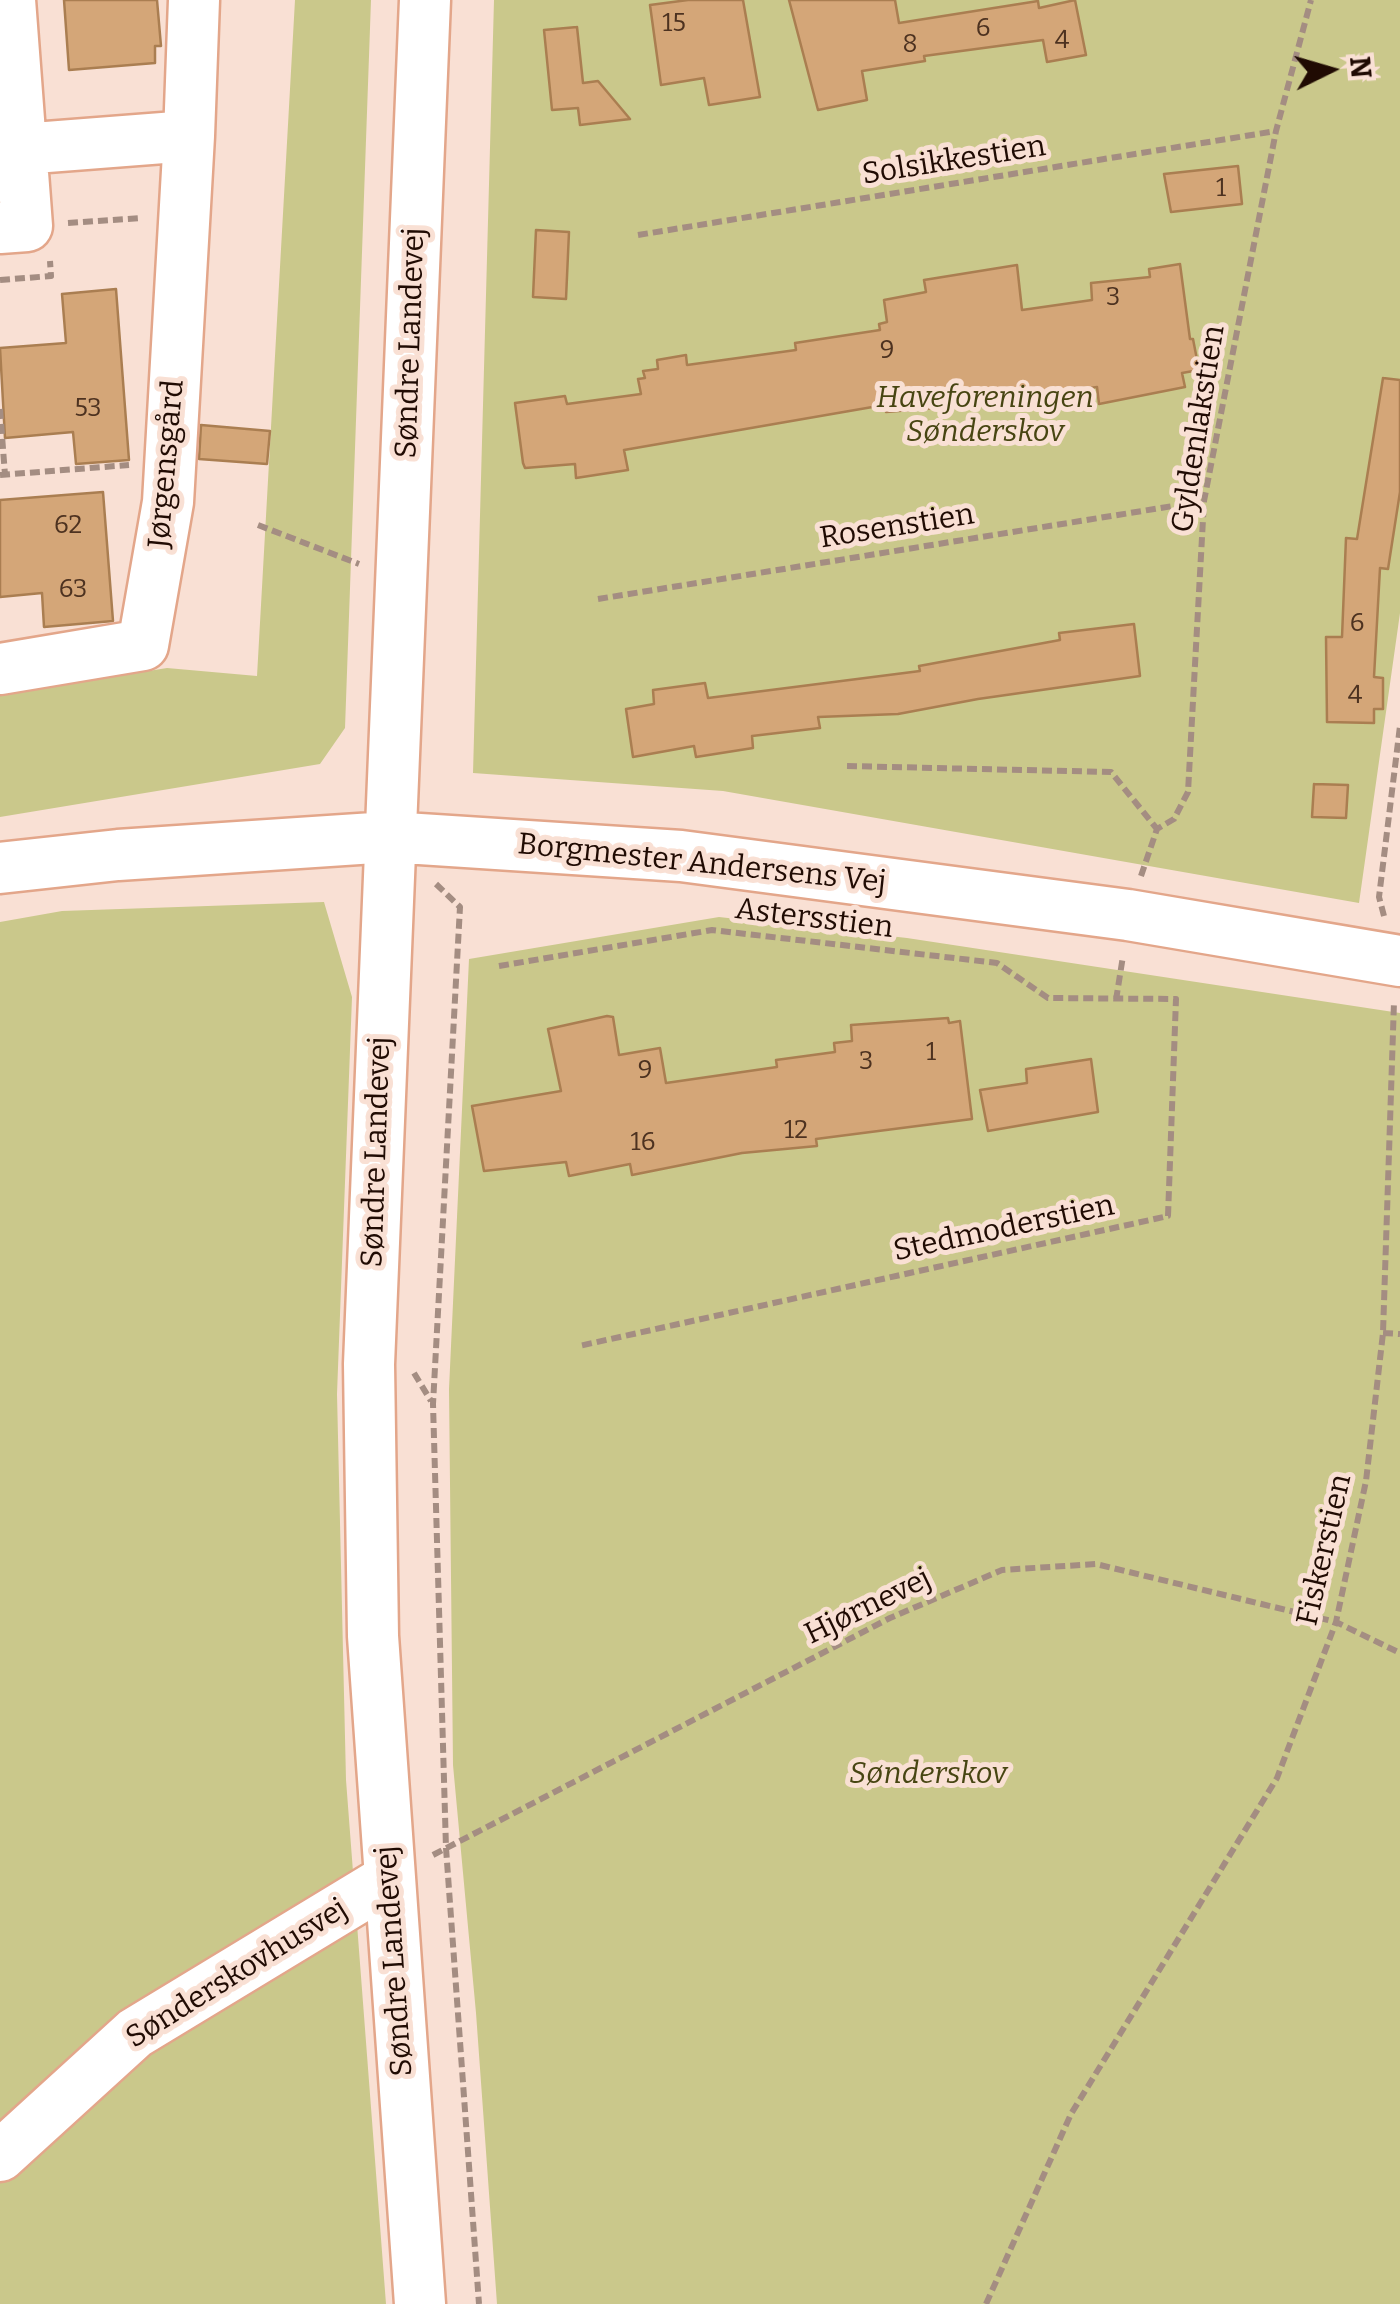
<!DOCTYPE html>
<meta charset="utf-8">
<style>
body{margin:0}
#map{position:relative;width:1400px;height:2304px;overflow:hidden;background:#f9e0d4;font-family:Bitter,serif}
canvas{display:block}
.north{position:absolute;left:1280px;top:20px;width:100px;height:100px;-webkit-text-stroke:8px #f9e0d4;paint-order:stroke;rotate:85deg;font-size:28px;font-weight:700;line-height:40px;text-align:center;color:#200b03}
.north::after{content:'';display:block;margin:auto;width:35px;height:45px;background:#200b03;clip-path:polygon(50% 0,100% 100%,50% 72%,0 100%)}
</style>
<div id="map">
<canvas width="1400" height="2304"></canvas>
<div class="north">N</div>
</div>
<script>
const ctx = document.querySelector('canvas').getContext('2d');
ctx.lineJoin = 'round';
function paint(path, color) {
  ctx.fillStyle = color;
  ctx.fill(path, 'evenodd');
}
function poly(rows) {
  const path = new Path2D();
  for (const r of rows) {
    path.moveTo(r[0], r[1]);
    for (let i = 2; i < r.length; i += 2) path.lineTo(r[i], r[i + 1]);
  }
  return path;
}
function strokePath(path, color, width, dash) {
  ctx.strokeStyle = color;
  ctx.lineWidth = width;
  ctx.lineCap = dash ? 'butt' : 'round';
  ctx.setLineDash(dash || []);
  ctx.stroke(path);
}
function write(font, color, halo, rows, align = 'center') {
  ctx.font = font + ' Bitter,serif';
  ctx.lineWidth = 10;
  ctx.setLineDash([]);
  ctx.textBaseline = 'middle';
  ctx.strokeStyle = halo;
  ctx.fillStyle = color;
  for (const [text, x, y, turn = 0] of rows) {
    ctx.save();
    ctx.translate(x, y);
    ctx.rotate((+turn || 0) * Math.PI / 180);
    ctx.textAlign = isNaN(turn) ? turn : align;
    if (halo) ctx.strokeText(text, 0, 0);
    ctx.fillText(text, 0, 0);
    ctx.restore();
  }
}
paint(poly([
 [295,0,371,0,345,728,320,764,0,817,0,695,167,668,257,676],
 [494,0,1400,0,1400,613,1359,903,723,791,473,773],
 [324,902,352,997,337,1394,346,1780,386,2304,0,2304,0,922,62,911],
 [719,917,907,938,1400,1013,1400,2304,497,2304,476,2013,453,1765,449,1389,469,959]
]), '#cac88b');
const building = poly([
 [64,0,157,0,161,46,155,46,155,63,69,70,64,0],
 [688,0,743,0,760,97,709,105,704,78,661,85,650,5,688,0],
 [789,0,895,0,899,23,1038,1,1039,8,1075,0,1086,55,1047,62,1043,40,924,56,925,61,862,71,867,100,818,110,789,0],
 [577,27,583,83,598,81,630,119,580,125,578,108,552,110,544,30,577,27],
 [1238,166,1242,204,1171,212,1164,174,1238,166],
 [536,230,569,232,566,299,533,297,536,230],
 [1180,264,1190,339,1193,339,1199,370,1182,373,1185,387,1099,404,1097,387,974,405,886,412,884,405,624,450,628,470,576,478,575,464,525,468,523,463,515,403,565,396,567,404,641,394,638,379,645,378,643,371,658,369,657,360,686,355,687,365,796,350,795,343,880,330,879,324,887,322,884,300,926,292,924,280,1017,265,1022,310,1092,300,1091,283,1150,277,1149,269,1180,264],
 [116,289,129,460,76,464,73,432,5,438,0,348,66,343,62,294,116,289],
 [1383,378,1400,380,1400,492,1388,569,1380,568,1374,677,1383,678,1383,709,1374,709,1374,723,1327,722,1326,637,1342,637,1346,538,1357,539,1383,378],
 [201,425,270,431,267,464,199,459,201,425],
 [103,492,113,621,44,627,42,593,0,597,0,500,103,492],
 [1134,624,1140,676,978,699,898,714,818,717,820,728,752,736,753,748,696,757,694,746,633,757,626,709,654,704,653,690,705,683,708,698,920,671,919,666,1060,640,1059,633,1134,624],
 [1314,784,1348,785,1346,818,1312,817,1314,784],
 [607,1016,613,1017,619,1055,660,1048,666,1083,777,1067,776,1060,835,1052,834,1043,852,1041,851,1025,948,1018,949,1023,960,1021,972,1119,816,1139,817,1146,742,1153,632,1175,630,1164,569,1176,566,1162,484,1171,472,1106,561,1091,548,1029,607,1016],
 [1091,1059,1098,1112,988,1131,980,1090,1027,1083,1026,1069,1091,1059]
]);
paint(building, '#d4a678');
strokePath(building, '#aa7e51', 2.5);
const minor = poly([
 [21,149,189,136],
 [0,228,27,226,10,0],
 [0,669,143,645,168,502,189,136,194,0],
 [0,868,118,855,389,837,681,856,1128,915,1400,961],
 [0,2156,135,2033,389,1879],
 [420,2304,373,1636,369,1364,425,0]
]);
strokePath(minor, '#e3a68a', 55);
strokePath(poly([
 [68,223,141,218],
 [638,235,1276,131],
 [0,280,51,276,50,261],
 [0,409,5,475],
 [0,475,129,465],
 [258,525,359,564],
 [598,599,1204,501],
 [847,766,1111,772,1157,829],
 [1141,876,1157,829,1174,819,1188,792,1204,501,1276,131,1311,0],
 [436,884,460,907,433,1404,446,1848,479,2304],
 [1384,916,1379,897,1400,726],
 [499,966,712,930,997,963,1048,998,1176,999,1168,1216,579,1346],
 [1116,1000,1123,956],
 [1383,1333,1400,1334],
 [414,1373,431,1401],
 [433,1855,890,1618,1002,1570,1096,1564,1336,1622,1400,1653],
 [986,2304,1071,2114,1277,1778,1336,1622,1366,1481,1383,1333,1394,1002]
]), '#a48d82', 6, [10, 5]);
strokePath(minor, '#fff', 50);
write('25px', '#4d3220', null, [
 ["15",674,24],
 ["6",983,29],
 ["4",1062,41],
 ["8",910,45],
 ["1",1221,189],
 ["3",1113,298],
 ["9",887,351],
 ["53",88,409],
 ["62",68,526],
 ["63",73,590],
 ["6",1357,624],
 ["4",1355,696],
 ["1",931,1053],
 ["3",866,1062],
 ["9",645,1071],
 ["12",796,1131],
 ["16",643,1143]
]);
write('30px', '#200b03', '#f9e0d4', [
 ["Solsikkestien",954,161,-9],
 ["Søndre Landevej",411,343,-88],
 ["Gyldenlakstien",1199,429,-81],
 ["Jørgensgård",167,464,-85],
 ["Rosenstien",897,527,-9],
 ["Borgmester Andersens Vej",702,864,6],
 ["Astersstien",814,919,7],
 ["Søndre Landevej",377,1152,-88],
 ["Stedmoderstien",1004,1229,-12],
 ["Fiskerstien",1325,1550,-77],
 ["Hjørnevej",868,1607,-26],
 ["Søndre Landevej",395,1961,-94],
 ["Sønderskovhusvej",237,1974,-32]
]);
write('italic 30px', '#474512', '#f9e0d4', [
 ["Haveforeningen",985,399],
 ["Sønderskov",985,433],
 ["Sønderskov",928,1775]
]);
</script>
